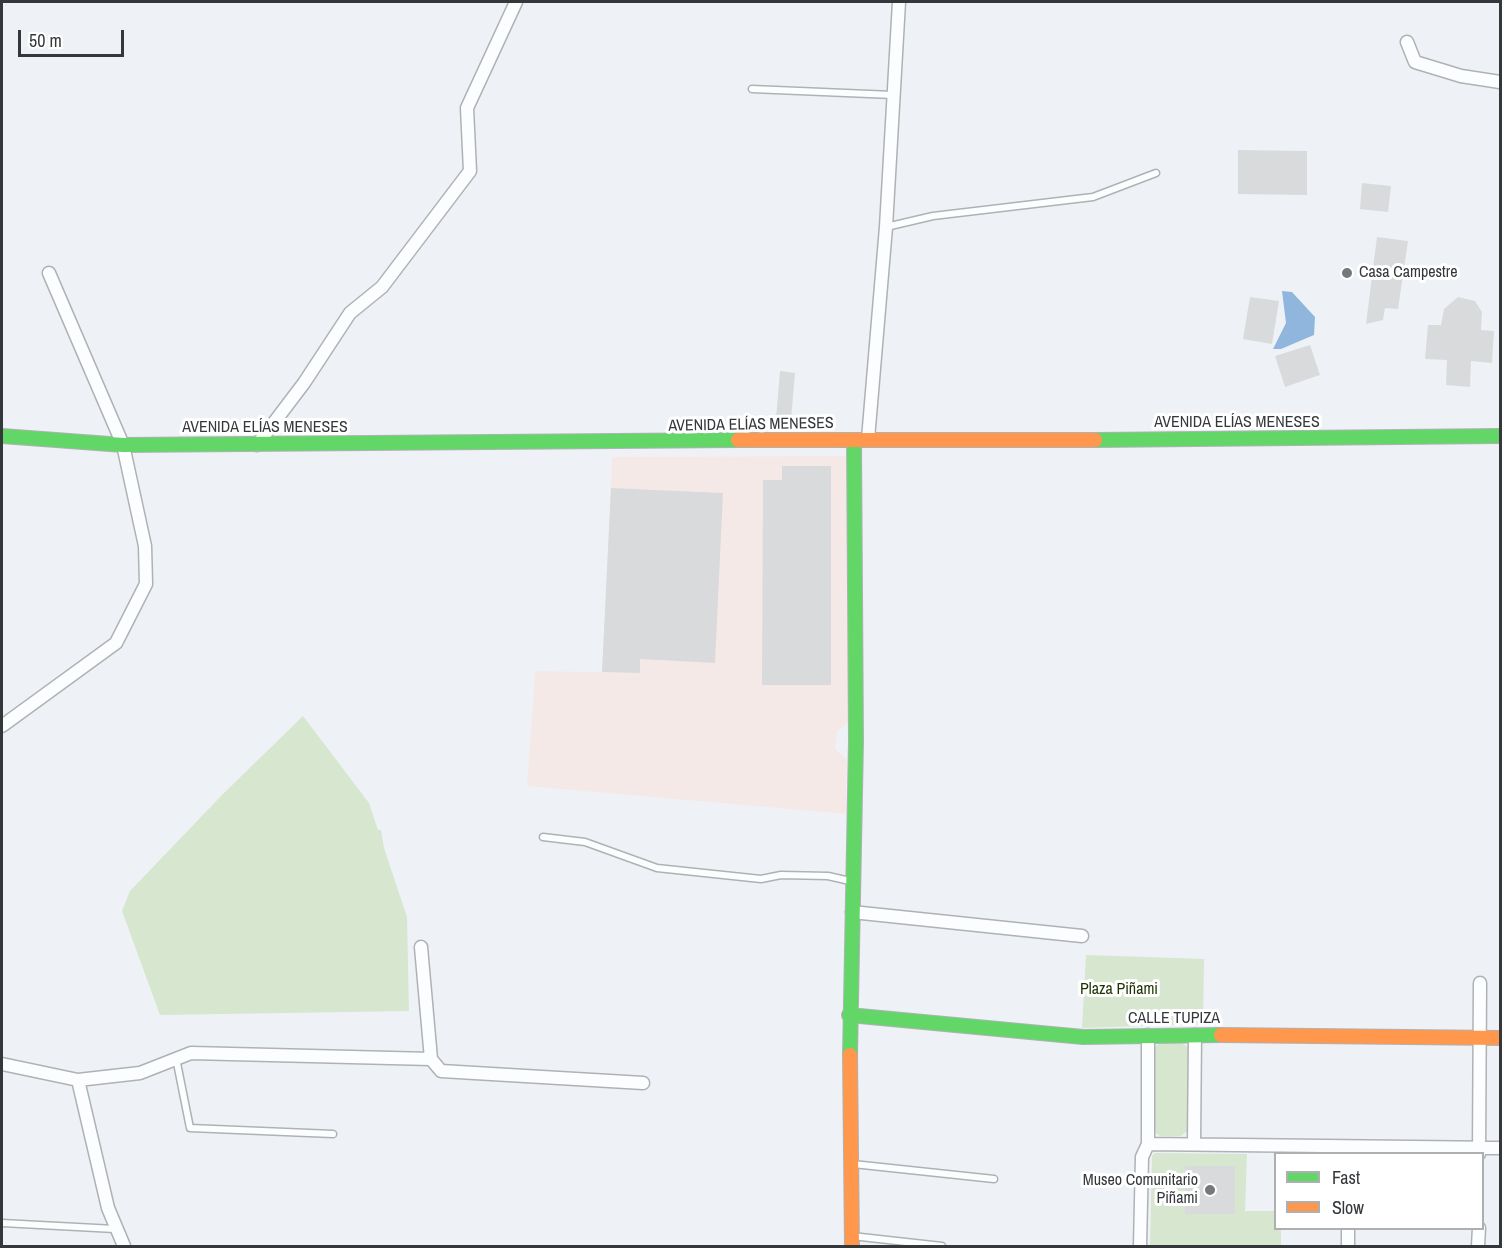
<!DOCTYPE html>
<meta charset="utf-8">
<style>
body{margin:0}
#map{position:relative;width:1502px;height:1248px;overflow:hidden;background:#eef2f6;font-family:"Archivo Narrow",sans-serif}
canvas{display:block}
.frame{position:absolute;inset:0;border:3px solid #35383b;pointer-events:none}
.legend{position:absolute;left:1274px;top:1152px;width:210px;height:78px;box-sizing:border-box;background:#fff;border:2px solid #aeafb1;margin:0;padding:8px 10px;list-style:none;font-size:18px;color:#35383b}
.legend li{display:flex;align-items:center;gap:12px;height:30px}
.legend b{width:30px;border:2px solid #aeafb1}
.scale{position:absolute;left:18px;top:30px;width:106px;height:27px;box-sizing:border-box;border:3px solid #35383b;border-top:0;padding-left:8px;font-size:18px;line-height:21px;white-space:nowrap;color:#35383b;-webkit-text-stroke:4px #fff;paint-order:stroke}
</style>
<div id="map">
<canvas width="1502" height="1248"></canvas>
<div class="frame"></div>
<ul class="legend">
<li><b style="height:8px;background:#63d668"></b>Fast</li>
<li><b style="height:8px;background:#ff974d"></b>Slow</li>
</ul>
<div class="scale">50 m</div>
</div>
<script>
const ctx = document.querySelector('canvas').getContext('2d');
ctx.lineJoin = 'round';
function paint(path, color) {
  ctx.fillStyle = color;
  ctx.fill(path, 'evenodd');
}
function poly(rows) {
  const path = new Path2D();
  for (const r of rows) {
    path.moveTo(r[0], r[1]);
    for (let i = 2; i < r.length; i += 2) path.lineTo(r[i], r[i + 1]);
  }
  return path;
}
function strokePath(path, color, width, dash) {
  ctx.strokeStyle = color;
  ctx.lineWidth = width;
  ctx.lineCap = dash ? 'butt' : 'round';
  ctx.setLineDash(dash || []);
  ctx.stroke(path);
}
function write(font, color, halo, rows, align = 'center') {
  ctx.font = font + ' "Archivo Narrow",sans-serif';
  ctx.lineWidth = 6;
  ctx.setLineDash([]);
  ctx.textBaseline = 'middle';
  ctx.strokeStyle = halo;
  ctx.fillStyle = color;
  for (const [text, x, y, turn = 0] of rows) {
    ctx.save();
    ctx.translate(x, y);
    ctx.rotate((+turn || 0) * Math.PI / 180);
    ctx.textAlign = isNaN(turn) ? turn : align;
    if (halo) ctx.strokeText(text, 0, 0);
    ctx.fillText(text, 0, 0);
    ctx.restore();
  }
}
paint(poly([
 [846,456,850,721,837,731,835,749,847,760,846,814,527,786,535,671,602,672,612,457]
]), '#f5e9e8');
paint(poly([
 [303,716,369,803,378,830,381,830,384,848,407,917,409,1011,160,1015,122,911,130,891,223,794],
 [1086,955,1204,959,1203,1024,1082,1028],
 [1159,1043,1182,1043,1188,1047,1189,1130,1181,1136,1160,1136,1153,1131,1154,1048],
 [1155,1153,1247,1154,1245,1211,1275,1211,1276,1228,1281,1229,1281,1246,1150,1246,1152,1156]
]), '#d6e6cf');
paint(poly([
 [1282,291,1292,292,1315,317,1314,335,1281,349,1273,349,1286,323]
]), '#90b6de');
paint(poly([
 [1238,150,1307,151,1307,195,1238,194],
 [1362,183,1391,186,1388,212,1360,209],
 [1377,237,1408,241,1398,309,1385,308,1383,320,1366,324],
 [1250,297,1279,301,1272,344,1243,339],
 [1458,297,1475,301,1482,312,1481,330,1494,331,1492,363,1471,361,1470,387,1446,385,1447,360,1425,359,1428,325,1441,325,1444,309],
 [1310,345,1320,375,1285,387,1275,356],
 [780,371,795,373,791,420,776,419],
 [782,466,831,466,831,685,762,685,763,480,782,480],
 [611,488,723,493,715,663,640,659,640,673,602,672],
 [1185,1166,1235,1166,1235,1214,1185,1214]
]), '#d9dadc');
const lane = poly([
 [752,89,893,95],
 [886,227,933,216,1093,197,1156,173],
 [543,837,585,842,657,868,761,879,781,875,828,876,850,881],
 [176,1058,190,1128,333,1134],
 [853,1164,994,1179],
 [2,1223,115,1229],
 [852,1236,942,1246]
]);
const street = poly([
 [1407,42,1415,62,1461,76,1500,82],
 [868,439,886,227,899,2],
 [257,445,304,383,350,313,382,287,470,171,467,108,516,2],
 [2,726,116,643,146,584,145,546,123,445,49,273],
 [852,912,1082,936],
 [421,947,431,1059,441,1071,643,1083],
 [2,1064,78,1080,108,1208,124,1246],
 [78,1080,140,1073,191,1053,431,1059],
 [1194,1143,1195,1035],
 [1148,1144,1500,1148],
 [1479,1154,1480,983],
 [1140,1246,1142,1157,1148,1144,1148,1035],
 [1348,1246,1348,1228],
 [1478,1246,1479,1228]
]);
const fast = poly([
 [2,436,123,445,738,440],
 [1095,440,1500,436],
 [849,1015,1083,1037,1221,1035],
 [850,1055,856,741,854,440]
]);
const slow = poly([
 [738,440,1095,440],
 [1221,1035,1500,1038],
 [850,1055,852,1246]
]);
strokePath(lane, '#afb2b5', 9);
strokePath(street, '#afb2b5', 15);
strokePath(fast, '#afb2b5', 16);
strokePath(slow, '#afb2b5', 16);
strokePath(lane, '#fcfdfe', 6);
strokePath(street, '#fcfdfe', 12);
strokePath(fast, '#63d668', 14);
strokePath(slow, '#ff974d', 14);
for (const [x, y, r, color] of [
 [1347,273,6,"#76797c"],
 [1210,1190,6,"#76797c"]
]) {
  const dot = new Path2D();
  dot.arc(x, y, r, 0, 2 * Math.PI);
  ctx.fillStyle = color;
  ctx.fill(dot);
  strokePath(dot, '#fff', 2);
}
write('16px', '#35383b', '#fff', [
 ["Casa Campestre",1359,273],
 ["Museo Comunitario",1198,1181,"right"],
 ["Piñami",1198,1199,"right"]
], 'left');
write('16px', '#35383b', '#fff', [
 ["AVENIDA ELÍAS MENESES",1237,423],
 ["AVENIDA ELÍAS MENESES",751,425,-1],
 ["AVENIDA ELÍAS MENESES",265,428],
 ["CALLE TUPIZA",1174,1019]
]);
write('16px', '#1b3201', '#fff', [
 ["Plaza Piñami",1119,990]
]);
</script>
